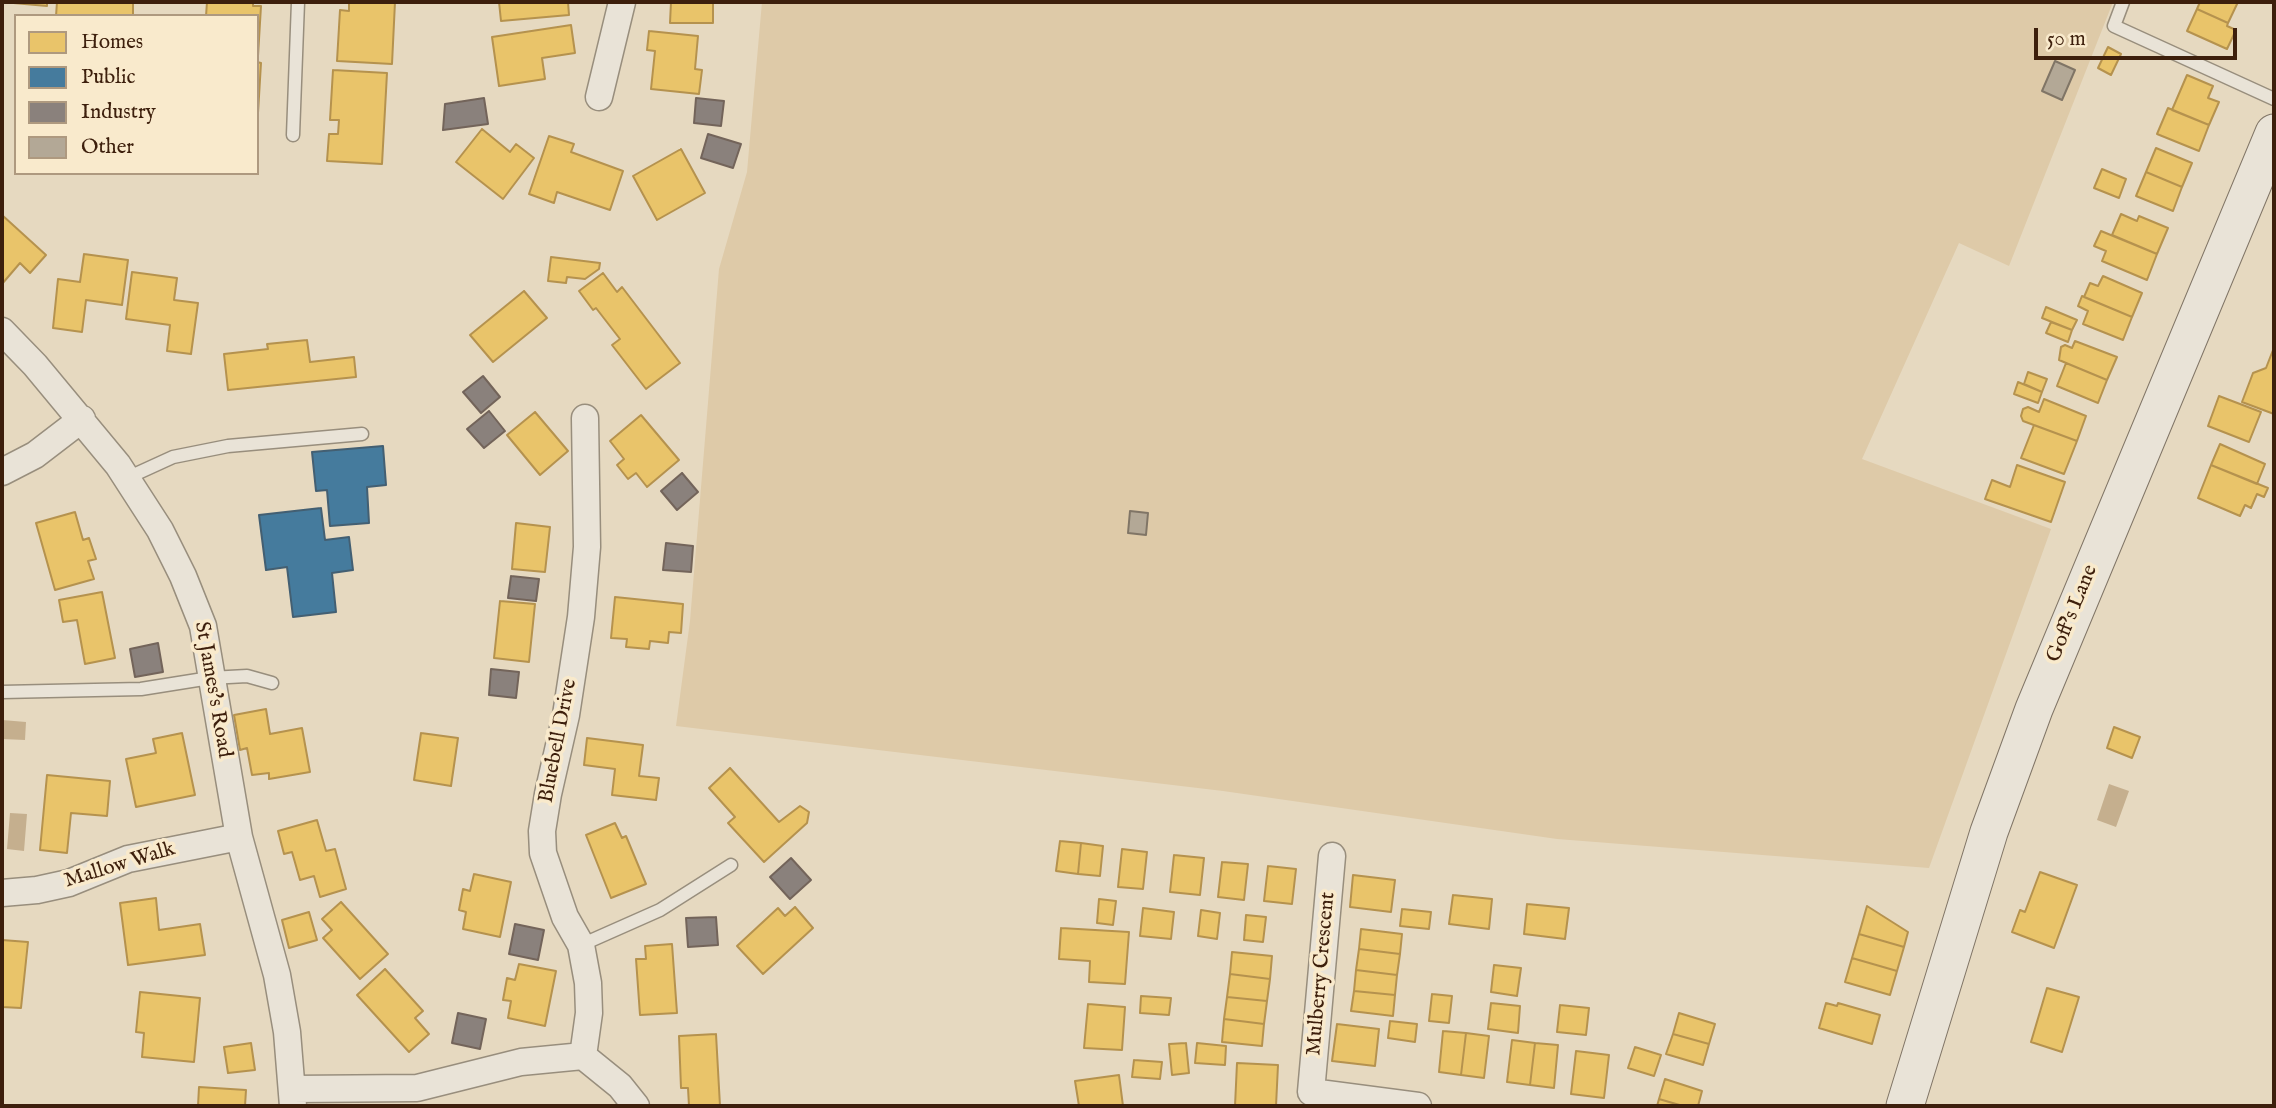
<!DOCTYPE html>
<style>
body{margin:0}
#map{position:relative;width:2276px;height:1108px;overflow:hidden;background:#e6d9c0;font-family:"IM FELL English",serif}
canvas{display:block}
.frame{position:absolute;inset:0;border:4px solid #3d1f0c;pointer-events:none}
.legend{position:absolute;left:14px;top:14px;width:245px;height:161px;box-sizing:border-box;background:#f9eacc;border:2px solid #ae997f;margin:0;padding:9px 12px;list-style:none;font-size:21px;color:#3d1f0c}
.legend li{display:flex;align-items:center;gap:14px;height:35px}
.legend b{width:35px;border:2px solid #ae997f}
.scale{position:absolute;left:2034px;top:28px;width:203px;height:32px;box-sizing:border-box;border:4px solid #3d1f0c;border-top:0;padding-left:9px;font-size:21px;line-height:24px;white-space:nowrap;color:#3d1f0c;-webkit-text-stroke:5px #f9eacc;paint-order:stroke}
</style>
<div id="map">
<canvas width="2276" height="1108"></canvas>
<div class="frame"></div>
<ul class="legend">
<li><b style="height:19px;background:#e9c46a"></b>Homes</li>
<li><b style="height:19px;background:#457b9d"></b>Public</li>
<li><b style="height:19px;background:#8a817c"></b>Industry</li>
<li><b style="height:19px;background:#b3a896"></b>Other</li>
</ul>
<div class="scale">50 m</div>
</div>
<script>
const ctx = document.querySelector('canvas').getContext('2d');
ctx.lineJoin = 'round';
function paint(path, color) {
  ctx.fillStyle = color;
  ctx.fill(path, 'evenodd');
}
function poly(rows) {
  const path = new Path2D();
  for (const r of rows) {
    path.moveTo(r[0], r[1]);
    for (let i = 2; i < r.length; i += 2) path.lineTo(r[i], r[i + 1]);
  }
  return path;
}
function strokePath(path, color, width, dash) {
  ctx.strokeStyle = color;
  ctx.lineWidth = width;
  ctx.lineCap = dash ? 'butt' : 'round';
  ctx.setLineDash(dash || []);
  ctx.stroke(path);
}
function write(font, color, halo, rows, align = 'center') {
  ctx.font = font + ' "IM FELL English",serif';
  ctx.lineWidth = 7;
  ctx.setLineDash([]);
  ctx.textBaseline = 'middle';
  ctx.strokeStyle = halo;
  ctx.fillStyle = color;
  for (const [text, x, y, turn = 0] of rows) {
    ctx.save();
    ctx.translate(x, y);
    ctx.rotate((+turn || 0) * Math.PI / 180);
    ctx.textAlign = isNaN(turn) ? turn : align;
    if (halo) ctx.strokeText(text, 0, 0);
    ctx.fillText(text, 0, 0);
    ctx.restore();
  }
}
paint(poly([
 [762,2,2113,2,2009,266,1959,243,1862,459,2051,529,1929,868,1557,839,1223,791,676,726,690,621,719,269,747,172]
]), '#decaa8');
paint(poly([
 [2,720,26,722,25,740,2,739],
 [2109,784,2129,791,2116,827,2097,820],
 [10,813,27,814,24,851,7,849]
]), '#c5af8e');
const homes = poly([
 [2,2,47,2,47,6,2,2],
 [57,2,133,2,133,16,56,16,57,2],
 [207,2,253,2,253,6,261,6,258,56,257,16,206,16,207,2],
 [349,2,395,2,392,64,337,61,340,10,349,11,349,2],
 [499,2,568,2,569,15,501,21,499,2],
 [671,2,713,2,713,23,670,23,671,2],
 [2200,2,2238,2,2228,23,2197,9,2200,2],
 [2197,9,2228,23,2227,26,2236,30,2227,49,2187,31,2197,9],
 [571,25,575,53,542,58,545,79,499,86,492,37,571,25],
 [649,31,698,36,695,69,702,70,699,94,651,89,655,51,647,50,649,31],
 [2108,47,2121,54,2111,75,2098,68,2108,47],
 [257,62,261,63,258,113,257,113,257,62],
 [333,70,387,73,382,164,327,161,329,134,338,134,339,120,330,120,333,70],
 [2187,75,2213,86,2208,98,2219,102,2209,125,2172,110,2187,75],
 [2168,108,2209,125,2199,151,2157,134,2168,108],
 [482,129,510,152,516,144,534,158,503,199,456,162,482,129],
 [549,136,574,144,571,152,623,171,610,210,557,192,554,203,529,194,549,136],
 [2156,148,2192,163,2182,187,2146,172,2156,148],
 [681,149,705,193,657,220,633,176,681,149],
 [2102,169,2126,179,2119,198,2094,188,2102,169],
 [2146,172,2182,187,2173,211,2136,196,2146,172],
 [2121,214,2137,221,2139,216,2168,228,2157,254,2112,235,2121,214],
 [2,215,46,255,30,273,20,263,2,284,2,215],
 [2101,231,2157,254,2147,280,2102,261,2106,251,2094,246,2101,231],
 [84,254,128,260,122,305,86,300,82,332,53,328,58,279,80,282,84,254],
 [551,257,600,263,599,269,585,279,567,277,566,283,548,281,551,257],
 [132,272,177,278,174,300,198,303,191,354,167,351,170,325,126,319,132,272],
 [603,273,617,292,622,287,680,363,646,389,612,345,620,339,596,308,593,310,579,291,603,273],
 [2103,276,2142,293,2132,317,2084,297,2090,283,2098,286,2103,276],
 [524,291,547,318,493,362,470,335,524,291],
 [2082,296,2132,317,2123,340,2083,324,2088,311,2078,306,2082,296],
 [2046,307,2077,320,2072,330,2042,318,2046,307],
 [2051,322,2072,330,2068,342,2046,333,2051,322],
 [307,340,310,362,354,357,356,377,228,390,224,354,268,349,267,344,307,340],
 [2075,341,2117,357,2107,380,2059,360,2061,347,2065,345,2072,348,2075,341],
 [2273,350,2274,351,2274,414,2242,402,2253,373,2266,368,2273,350],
 [2066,363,2107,380,2098,403,2057,386,2066,363],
 [2028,372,2047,379,2042,392,2024,384,2028,372],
 [2018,382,2042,392,2038,403,2014,394,2018,382],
 [2219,396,2261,412,2249,442,2208,426,2219,396],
 [2044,399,2086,416,2077,441,2023,421,2021,416,2023,409,2028,407,2039,412,2044,399],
 [535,412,568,451,540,475,507,435,535,412],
 [641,415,679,460,647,487,636,473,628,479,617,465,624,459,610,441,641,415],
 [2034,425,2077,441,2064,474,2021,458,2034,425],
 [2220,444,2265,464,2257,484,2211,465,2220,444],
 [2017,465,2065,482,2051,522,1985,499,1992,480,2010,487,2017,465],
 [2211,465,2268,488,2264,497,2257,494,2251,508,2245,505,2240,516,2198,498,2211,465],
 [75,512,83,540,89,538,96,559,88,561,94,579,55,590,36,523,75,512],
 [516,523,550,527,545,572,512,569,516,523],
 [102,592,115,658,85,664,77,620,63,622,59,600,102,592],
 [615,597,683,604,681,633,669,632,668,643,650,641,649,649,626,647,627,639,611,638,615,597],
 [500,601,535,604,529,662,494,658,500,601],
 [266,709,270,734,302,728,310,772,269,779,269,773,252,775,247,748,240,750,234,715,266,709],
 [2114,727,2140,737,2132,758,2107,748,2114,727],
 [182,733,195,795,136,807,126,759,156,753,153,739,182,733],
 [421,733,458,738,451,786,414,780,421,733],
 [587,738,643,745,639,776,659,778,656,800,612,795,615,769,584,765,587,738],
 [730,768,779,822,800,806,809,812,807,823,764,862,728,823,735,817,709,788,730,768],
 [47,775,110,781,107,816,71,813,67,853,40,850,47,775],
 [317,820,326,851,335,849,346,889,320,897,314,876,300,880,292,852,284,854,278,831,317,820],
 [615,823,622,838,626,836,646,884,611,898,586,835,615,823],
 [1060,841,1081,843,1078,874,1056,871,1060,841],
 [1081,843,1103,846,1100,876,1078,874,1081,843],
 [1122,849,1147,852,1143,889,1118,887,1122,849],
 [1174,855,1204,858,1200,895,1170,892,1174,855],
 [1222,862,1248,864,1244,900,1218,897,1222,862],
 [1268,866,1296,869,1292,904,1264,901,1268,866],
 [2040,872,2077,885,2054,948,2012,932,2020,910,2025,912,2040,872],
 [474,874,511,882,500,937,463,929,466,912,459,910,463,889,470,891,474,874],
 [1353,875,1395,880,1391,912,1350,907,1353,875],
 [1453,895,1492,899,1489,929,1449,924,1453,895],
 [156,898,159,930,200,924,205,955,128,965,120,903,156,898],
 [1099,899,1116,901,1113,925,1097,923,1099,899],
 [341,902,388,954,360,979,323,938,332,930,322,919,341,902],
 [1527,904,1569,908,1565,939,1524,934,1527,904],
 [1867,906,1908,932,1904,947,1859,934,1867,906],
 [795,907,813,928,763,974,737,946,778,908,785,916,795,907],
 [1143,908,1174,912,1171,939,1140,936,1143,908],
 [1402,909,1431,912,1429,929,1400,926,1402,909],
 [1201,910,1220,913,1217,939,1198,936,1201,910],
 [309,912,317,940,289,948,282,920,309,912],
 [1246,915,1266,917,1263,942,1244,940,1246,915],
 [1061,928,1129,932,1125,984,1089,982,1090,961,1059,959,1061,928],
 [1361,929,1402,934,1400,954,1359,949,1361,929],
 [1859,934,1904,947,1897,971,1852,958,1859,934],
 [2,940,28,942,21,1008,2,1007,2,940],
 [672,944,677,1013,640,1015,636,959,646,959,645,946,672,944],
 [1359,949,1400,954,1397,975,1356,970,1359,949],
 [1232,952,1272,956,1270,979,1230,974,1232,952],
 [1852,958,1897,971,1890,995,1845,982,1852,958],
 [519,964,556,971,545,1026,508,1018,511,1001,503,1000,507,978,515,980,519,964],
 [1494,965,1521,968,1517,996,1491,992,1494,965],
 [385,969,423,1011,415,1018,429,1034,409,1052,357,995,385,969],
 [1356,970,1397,975,1395,995,1354,991,1356,970],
 [1230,974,1270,979,1267,1001,1227,997,1230,974],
 [2047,988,2079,997,2062,1052,2031,1042,2047,988],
 [1354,991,1395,995,1393,1016,1351,1011,1354,991],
 [140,992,200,998,194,1062,142,1057,144,1033,136,1032,140,992],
 [1432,994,1452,996,1449,1023,1429,1021,1432,994],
 [1141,996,1171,998,1169,1015,1140,1013,1141,996],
 [1227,997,1267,1001,1264,1024,1224,1019,1227,997],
 [1491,1003,1520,1006,1518,1033,1488,1029,1491,1003],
 [1826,1003,1837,1006,1838,1003,1880,1015,1872,1044,1819,1028,1826,1003],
 [1088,1004,1125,1007,1122,1050,1084,1048,1088,1004],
 [1560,1005,1589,1008,1586,1035,1557,1032,1560,1005],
 [1679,1013,1715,1024,1709,1044,1673,1034,1679,1013],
 [1224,1019,1264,1024,1262,1046,1222,1042,1224,1019],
 [1390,1021,1417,1024,1415,1042,1388,1038,1390,1021],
 [1337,1024,1379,1029,1375,1066,1332,1061,1337,1024],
 [1443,1031,1466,1033,1461,1075,1439,1072,1443,1031],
 [1466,1033,1489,1036,1484,1078,1461,1075,1466,1033],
 [716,1034,720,1106,689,1106,688,1088,681,1088,679,1036,716,1034],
 [1673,1034,1709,1044,1703,1065,1666,1054,1673,1034],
 [1512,1040,1535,1043,1530,1085,1507,1082,1512,1040],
 [251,1043,255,1070,228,1073,224,1047,251,1043],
 [1186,1043,1189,1073,1172,1075,1169,1044,1186,1043],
 [1197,1043,1226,1046,1225,1065,1195,1063,1197,1043],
 [1535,1043,1558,1045,1554,1088,1530,1085,1535,1043],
 [1635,1047,1661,1055,1654,1076,1628,1068,1635,1047],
 [1576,1051,1609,1055,1604,1098,1571,1094,1576,1051],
 [1134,1060,1162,1062,1160,1079,1132,1077,1134,1060],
 [1237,1063,1278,1065,1276,1106,1235,1106,1237,1063],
 [1119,1075,1123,1106,1079,1106,1075,1081,1119,1075],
 [1665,1079,1702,1091,1698,1106,1683,1106,1659,1099,1665,1079],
 [199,1087,246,1090,245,1106,198,1106,199,1087],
 [1659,1099,1683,1106,1657,1106,1659,1099]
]);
paint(homes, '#e9c46a');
strokePath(homes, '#b5924e', 2);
const public = poly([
 [383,446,386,485,367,487,369,523,330,526,327,490,316,491,312,452,383,446],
 [321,508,325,540,349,537,353,570,332,573,336,612,293,617,287,567,266,570,259,515,321,508]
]);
paint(public, '#457b9d');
strokePath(public, '#435f72', 2);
const industry = poly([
 [484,98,488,124,443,130,445,104,484,98],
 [696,98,724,101,721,126,694,123,696,98],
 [708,134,741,144,733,168,701,158,708,134],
 [483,376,500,397,481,413,463,392,483,376],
 [489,411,505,431,484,448,467,429,489,411],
 [682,473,698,492,677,510,661,491,682,473],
 [666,543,693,546,691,572,663,570,666,543],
 [511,576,539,579,536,601,508,598,511,576],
 [158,643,163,672,135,677,130,649,158,643],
 [491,669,519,672,516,698,489,695,491,669],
 [791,858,811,880,790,899,770,877,791,858],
 [716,917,718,945,688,947,686,918,716,917],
 [515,924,544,930,538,960,509,954,515,924],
 [458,1013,486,1019,480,1049,452,1043,458,1013]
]);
paint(industry, '#8a817c');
strokePath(industry, '#73645a', 2);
const building = poly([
 [2055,61,2075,70,2062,100,2042,91,2055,61],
 [1130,511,1148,513,1146,535,1128,533,1130,511]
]);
paint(building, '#b3a896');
strokePath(building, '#807566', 2);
const lane = poly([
 [2123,2,2114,26,2274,99],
 [293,135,298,2],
 [127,478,173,457,228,446,362,434],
 [2,692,141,689,210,678,247,676,272,683],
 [581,945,660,910,731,865]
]);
const street = poly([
 [599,97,622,2],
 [2,331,35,365,118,465,160,530,183,576,203,626,239,837,277,975,287,1032,293,1106],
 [585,418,587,547,581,617,566,715,548,794,542,831,543,853,565,917,581,945,588,983,589,1013,583,1056,620,1086,636,1106],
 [2,472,35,455,82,419],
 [1332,856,1311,1092,1418,1106],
 [2,893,37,890,69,883,128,859,239,837],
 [293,1089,417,1088,521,1062,583,1056]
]);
const secondary = poly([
 [1905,1106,1989,832,2034,709,2274,133]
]);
strokePath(lane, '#988e7d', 15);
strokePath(street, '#988e7d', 29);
strokePath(secondary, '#807566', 39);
strokePath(lane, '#e9e3d7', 12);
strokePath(street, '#e9e3d7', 26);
strokePath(secondary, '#e9e3d7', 37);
write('21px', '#3d1f0c', '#f9eacc', [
 ["Goff's Lane",2073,614,-68],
 ["St James's Road",212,690,80],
 ["Bluebell Drive",559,741,-79],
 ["Mallow Walk",120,866,-17],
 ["Mulberry Crescent",1322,974,-85]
]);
</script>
